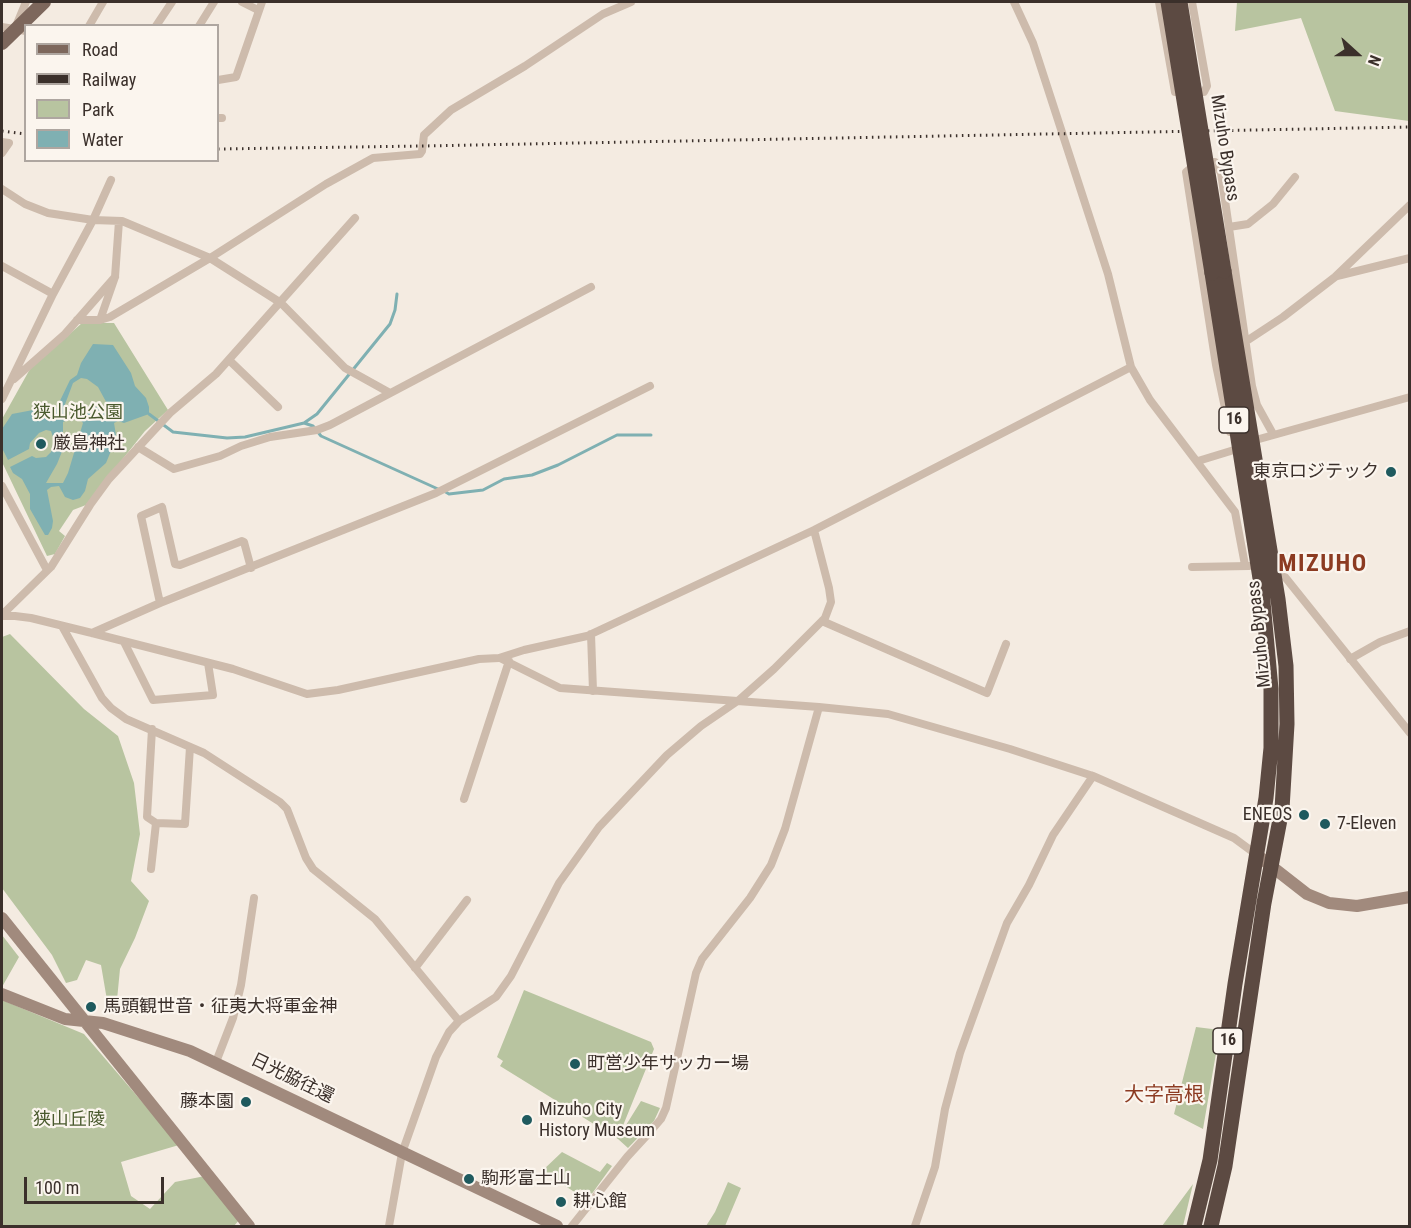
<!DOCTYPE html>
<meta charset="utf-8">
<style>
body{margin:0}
#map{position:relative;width:1411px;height:1228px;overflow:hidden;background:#f4ebe1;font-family:"Roboto Condensed",sans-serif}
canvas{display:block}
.frame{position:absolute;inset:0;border:3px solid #3b302b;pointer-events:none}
.legend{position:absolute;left:24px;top:24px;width:195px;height:138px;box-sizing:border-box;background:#fbf5ee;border:2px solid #aea6a0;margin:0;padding:8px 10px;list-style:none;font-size:18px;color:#3b302b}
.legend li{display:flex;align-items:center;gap:12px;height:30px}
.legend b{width:30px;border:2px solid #aea6a0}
.north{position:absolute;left:1327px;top:24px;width:60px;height:60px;-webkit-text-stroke:4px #fbf5ee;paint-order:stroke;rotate:111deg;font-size:16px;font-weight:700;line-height:24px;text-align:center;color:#3b302b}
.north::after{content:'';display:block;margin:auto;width:21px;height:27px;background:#3b302b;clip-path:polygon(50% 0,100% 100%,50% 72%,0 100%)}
.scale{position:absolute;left:24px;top:1177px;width:140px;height:27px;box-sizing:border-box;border:3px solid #3b302b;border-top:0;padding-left:8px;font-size:18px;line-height:21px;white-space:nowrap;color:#3b302b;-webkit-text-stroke:4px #fbf5ee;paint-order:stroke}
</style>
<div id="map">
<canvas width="1411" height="1228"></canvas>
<div class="frame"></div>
<ul class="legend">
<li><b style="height:8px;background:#7d675c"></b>Road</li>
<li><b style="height:8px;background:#3b302b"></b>Railway</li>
<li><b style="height:16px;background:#b8c4a0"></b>Park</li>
<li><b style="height:16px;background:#7fb0b2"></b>Water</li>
</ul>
<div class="north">N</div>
<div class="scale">100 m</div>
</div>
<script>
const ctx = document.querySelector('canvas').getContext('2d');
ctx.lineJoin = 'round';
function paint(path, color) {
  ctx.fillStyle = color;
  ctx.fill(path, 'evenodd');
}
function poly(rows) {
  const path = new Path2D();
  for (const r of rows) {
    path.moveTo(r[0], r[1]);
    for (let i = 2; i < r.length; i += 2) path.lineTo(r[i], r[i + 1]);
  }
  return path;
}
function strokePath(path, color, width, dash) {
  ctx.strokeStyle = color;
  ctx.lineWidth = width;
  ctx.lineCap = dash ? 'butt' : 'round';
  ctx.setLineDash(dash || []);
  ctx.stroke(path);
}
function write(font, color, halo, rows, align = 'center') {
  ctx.font = font + ' "Roboto Condensed","Noto Sans JP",sans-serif';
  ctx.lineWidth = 4.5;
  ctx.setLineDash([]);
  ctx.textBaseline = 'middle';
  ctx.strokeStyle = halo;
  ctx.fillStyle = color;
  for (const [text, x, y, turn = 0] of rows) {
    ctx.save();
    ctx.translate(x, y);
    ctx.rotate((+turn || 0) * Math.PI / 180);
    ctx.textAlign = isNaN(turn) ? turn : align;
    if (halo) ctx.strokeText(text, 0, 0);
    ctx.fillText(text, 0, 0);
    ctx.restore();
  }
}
paint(poly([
 [1237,2,1409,2,1409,121,1335,111,1301,18,1235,31],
 [82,323,114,323,168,410,145,431,86,505,73,510,59,531,65,536,55,554,47,556,2,462,2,419,30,369],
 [10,634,84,709,118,736,134,783,140,834,131,881,149,901,135,938,120,969,116,1010,108,1006,101,965,86,960,77,980,66,983,52,955,2,888,2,637],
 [2,935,19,957,2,987],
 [524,990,651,1042,654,1049,618,1138,641,1101,660,1108,654,1121,628,1148,618,1139,500,1066,503,1061,497,1057],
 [2,1000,84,1034,179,1145,121,1162,131,1196,150,1209,175,1182,205,1176,240,1219,234,1226,2,1226],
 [1196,1027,1220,1030,1203,1129,1174,1114],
 [562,1152,600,1172,607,1163,612,1166,591,1195,580,1189,576,1193,542,1171],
 [728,1182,741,1188,725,1226,706,1226,715,1212],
 [1193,1184,1183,1226,1162,1226]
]), '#b8c4a0');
paint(poly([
 [93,344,113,345,131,373,135,386,146,398,149,407,149,414,124,423,118,421,114,423,117,441,113,446,106,463,88,479,85,491,80,498,73,500,65,497,59,486,51,487,47,490,53,521,52,528,48,535,45,535,30,509,30,494,22,479,13,473,10,467,32,456,36,458,46,457,51,452,55,443,51,431,46,430,39,433,30,443,29,449,8,460,2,448,2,429,12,414,33,410,52,411,56,409,70,380,77,375,81,363],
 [81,378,87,379,98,387,110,409,105,413,100,408,92,406,70,416,65,414,64,407,73,383],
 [72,418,79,418,83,423,68,473,63,483,46,483,57,464,63,449,63,422]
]), '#7fb0b2');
strokePath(poly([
 [149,414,173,432,227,438,245,437,304,423,313,426,321,436,438,489],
 [304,423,317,414,390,324,395,310,397,294],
 [444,491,449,494,483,490,504,479,532,475,558,465,617,435,651,435]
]), '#7fb0b2', 3);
strokePath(poly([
 [242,2,258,10],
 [1014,2,1033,43,1108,274,1131,367,1150,400,1235,512,1245,565],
 [1159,2,1175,92,1204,92,1207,86,1192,2],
 [16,26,26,2],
 [89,26,103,2],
 [156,26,172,2],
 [199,26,214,2],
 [2,27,26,31],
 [218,80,236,77,262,2],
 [218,118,222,118],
 [2,142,9,143,2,153],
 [2,189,25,204,48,213,93,220,122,221,210,258,281,303,345,368,390,393],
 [1229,227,1248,224,1273,204,1295,177],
 [2,266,53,294,2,399],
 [1337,276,1410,258],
 [53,294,93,220,111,180],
 [77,320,100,320,110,317,210,258,326,184,373,158,420,154,422,151,424,135,451,110,525,66,603,14,631,2],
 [100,320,115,277,119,221],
 [1245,342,1283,317,1335,277,1410,205],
 [229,360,278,407],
 [14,379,65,334,115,277],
 [1230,432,1216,365,1186,172,1197,163,1215,162,1221,173,1252,386,1257,405,1273,434],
 [1252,441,1410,397],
 [138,447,174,469,220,456,241,446,270,437,317,430,330,425,591,287],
 [1198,461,1234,450],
 [2,486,47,570],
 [1192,567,1249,566],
 [1273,571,1285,577,1410,733],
 [160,603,141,516,162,507,175,564,180,565,242,541,244,542,251,568],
 [2,615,51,567,90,505,109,479,170,413,216,374,355,218],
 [2,616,15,616,31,618,92,633,233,669,307,694,338,690,479,659,499,658,524,650,587,636,814,530,1131,367],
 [822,621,987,693,1006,644],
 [62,626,102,698,111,708,126,719,204,753,280,802,287,809,306,858,313,869,375,919,459,1021],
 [92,633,160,603,436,493,650,386],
 [591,634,593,691],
 [124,642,153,700,213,695,208,663],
 [500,658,560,688,819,707,888,714,1010,749,1093,776,1234,838,1257,855],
 [1350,659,1380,642,1410,631],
 [464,799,509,661],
 [156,823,185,824,190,747],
 [151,869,156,823,147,817,152,729],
 [415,968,467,900],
 [216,1062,233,1018,241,985,254,898],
 [389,1226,402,1153,436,1057,449,1032,459,1021,496,997,511,976,559,883,599,827,667,755,701,726,739,700,774,669,825,618,831,602,829,588,814,530],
 [572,1226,627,1157,649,1133,661,1119,666,1108,696,973,702,959,750,898,771,865,785,829,819,707],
 [915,1226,935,1167,945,1109,960,1053,1007,923,1029,885,1053,835,1093,776]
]), '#cdbbac', 8);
strokePath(poly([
 [1257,855,1307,894,1329,903,1357,906,1410,897],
 [2,918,249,1226],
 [2,994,65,1019,103,1023,190,1051,557,1226]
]), '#a18a7d', 12);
strokePath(poly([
 [2,43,44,2]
]), '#7d675c', 14);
strokePath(poly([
 [1194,1226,1210,1160,1235,984,1266,798,1271,748,1271,689,1262,591,1212,273],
 [1211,1226,1225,1166,1264,903,1282,809,1287,724,1286,666,1278,599,1224,271]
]), '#5c4a42', 15);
strokePath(poly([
 [2,131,26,134],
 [218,149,422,146,1410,127]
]), '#3b302b', 3, [1.5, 4.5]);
strokePath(poly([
 [1168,2,1212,273],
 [1180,2,1224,271]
]), '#5c4a42', 15);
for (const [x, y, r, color] of [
 [41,444,6,"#1f5a5e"],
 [1391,472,6,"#1f5a5e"],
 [1304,815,6,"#1f5a5e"],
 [1325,824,6,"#1f5a5e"],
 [91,1007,6,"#1f5a5e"],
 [575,1064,6,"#1f5a5e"],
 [246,1102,6,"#1f5a5e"],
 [527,1120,6,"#1f5a5e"],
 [469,1179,6,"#1f5a5e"],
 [561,1202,6,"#1f5a5e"]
]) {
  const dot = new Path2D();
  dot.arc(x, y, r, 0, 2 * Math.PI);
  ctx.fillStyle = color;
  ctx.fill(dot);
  strokePath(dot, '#fbf5ee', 2);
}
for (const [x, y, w] of [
 [1234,420,30],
 [1228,1041,30]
]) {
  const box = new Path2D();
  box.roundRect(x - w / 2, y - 13, w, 26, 4.5);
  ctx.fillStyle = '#fbf5ee';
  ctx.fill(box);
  strokePath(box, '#3b302b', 1.5);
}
write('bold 16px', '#3b302b', null, [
 ["16",1234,420],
 ["16",1228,1041]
]);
write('18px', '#3b302b', '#fbf5ee', [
 ["Mizuho Bypass",1224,148,81],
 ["Mizuho Bypass",1260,634,-96],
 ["日光脇往還",292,1079,26]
]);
write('18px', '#4a5a2e', '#fbf5ee', [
 ["狭山池公園",78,413],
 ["狭山丘陵",69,1120]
]);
write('18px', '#3b302b', '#fbf5ee', [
 ["厳島神社",53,444],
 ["東京ロジテック",1379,472,"right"],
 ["ENEOS",1292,815,"right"],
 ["7-Eleven",1337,824],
 ["馬頭観世音・征夷大将軍金神",103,1007],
 ["町営少年サッカー場",587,1064],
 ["藤本園",234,1102,"right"],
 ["Mizuho City",539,1110],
 ["History Museum",539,1131],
 ["駒形富士山",481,1179],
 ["耕心館",573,1202]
], 'left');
write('20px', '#8c3b22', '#fbf5ee', [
 ["大字高根",1164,1096]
]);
ctx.letterSpacing = '1.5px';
write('bold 24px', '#8c3b22', '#fbf5ee', [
 ["MIZUHO",1323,565]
]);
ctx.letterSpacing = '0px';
</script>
